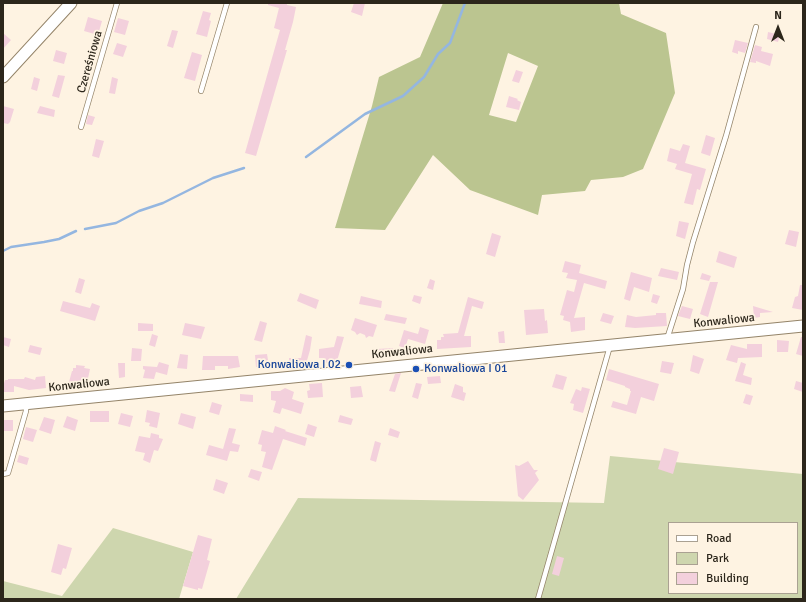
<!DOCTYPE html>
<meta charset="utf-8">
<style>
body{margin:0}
#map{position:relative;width:806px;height:602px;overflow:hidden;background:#fef3e2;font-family:Signika,sans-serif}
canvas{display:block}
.frame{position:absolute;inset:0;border:4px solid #2c261b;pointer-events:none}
.legend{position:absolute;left:668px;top:522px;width:130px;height:72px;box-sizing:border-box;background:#fef3e2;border:1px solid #aaa192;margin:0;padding:5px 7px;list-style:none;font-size:12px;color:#2c261b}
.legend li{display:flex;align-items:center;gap:8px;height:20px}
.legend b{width:20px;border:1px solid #aaa192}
.north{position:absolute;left:758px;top:8px;width:40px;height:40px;-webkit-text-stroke:3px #fef3e2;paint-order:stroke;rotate:0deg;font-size:11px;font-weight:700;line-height:16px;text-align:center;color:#2c261b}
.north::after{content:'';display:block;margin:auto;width:14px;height:18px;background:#2c261b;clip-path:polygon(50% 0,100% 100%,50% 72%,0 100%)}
</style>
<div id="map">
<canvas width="806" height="602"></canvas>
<div class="frame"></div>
<ul class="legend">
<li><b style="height:5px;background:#fff"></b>Road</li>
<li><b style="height:11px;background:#ced6ae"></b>Park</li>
<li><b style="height:11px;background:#f3d0dc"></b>Building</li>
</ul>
<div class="north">N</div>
</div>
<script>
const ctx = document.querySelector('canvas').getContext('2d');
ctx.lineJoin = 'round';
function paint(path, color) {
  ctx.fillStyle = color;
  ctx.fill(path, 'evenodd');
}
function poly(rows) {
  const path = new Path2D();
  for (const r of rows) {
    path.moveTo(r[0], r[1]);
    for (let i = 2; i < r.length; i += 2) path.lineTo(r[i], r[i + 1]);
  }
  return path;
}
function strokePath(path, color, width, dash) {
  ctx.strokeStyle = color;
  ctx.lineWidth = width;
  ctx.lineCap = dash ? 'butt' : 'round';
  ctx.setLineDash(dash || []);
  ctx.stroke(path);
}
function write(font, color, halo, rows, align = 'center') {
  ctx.font = font + ' Signika,sans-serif';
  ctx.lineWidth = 3.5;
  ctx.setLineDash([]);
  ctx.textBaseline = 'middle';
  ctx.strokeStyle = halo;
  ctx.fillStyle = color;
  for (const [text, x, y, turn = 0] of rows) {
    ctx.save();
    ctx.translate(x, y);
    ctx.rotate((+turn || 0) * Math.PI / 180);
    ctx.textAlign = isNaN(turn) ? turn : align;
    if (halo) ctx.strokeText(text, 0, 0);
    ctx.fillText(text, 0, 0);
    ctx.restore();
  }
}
paint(poly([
 [610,456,803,474,803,599,236,599,298,498,604,503],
 [669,523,797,523,797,593,669,593],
 [113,528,193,552,179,599,3,599,3,581,62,596]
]), '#ced6ae');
paint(poly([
 [443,3,619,3,621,14,666,33,675,93,643,169,623,177,591,180,585,191,542,195,538,215,470,190,433,155,385,230,335,228,372,106,379,77,420,57],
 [508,53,538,66,516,122,489,115]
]), '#bbc590');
strokePath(poly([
 [306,157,365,114,403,96,424,77,438,54,450,43,465,3],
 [85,229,116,223,139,211,163,203,213,178,244,168],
 [3,251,11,247,44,242,59,239,76,231]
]), '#94b6e0', 2.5);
paint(poly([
 [268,3,287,3,287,5,296,7,293,22,285,50,287,50,256,156,245,153,280,30,274,28,279,8,268,5],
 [354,3,365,3,362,16,351,12],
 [203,11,211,13,209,20,211,21,207,37,196,34],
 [88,17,102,21,98,35,84,31],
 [118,18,129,21,125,35,114,32],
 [172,30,178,31,173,48,167,46],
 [768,32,780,35,778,42,767,39],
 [3,33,11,40,3,49],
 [735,40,748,43,745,53,738,51,738,54,732,52],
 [117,43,127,46,123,57,113,54],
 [755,45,762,47,761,51,773,54,770,66,756,61,756,63,750,62],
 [56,50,67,53,64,64,53,61],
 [192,52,202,55,195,81,184,78],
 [516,70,523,72,519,83,512,81],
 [58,75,65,76,59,98,52,96],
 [34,77,40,79,37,91,31,89],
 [112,77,118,79,115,94,109,93],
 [509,96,518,99,517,100,521,102,519,110,506,107],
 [3,106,14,109,10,122,8,124,3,123],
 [40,106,55,110,54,117,37,113],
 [88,115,95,117,92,125,86,124],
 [706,135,715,138,710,156,701,153],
 [96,139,104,141,99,158,92,156],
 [683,144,690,146,685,163,706,169,700,190,697,189,693,205,684,203,692,174,675,169,677,164,667,161,670,148,680,151],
 [679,221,689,223,685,239,676,236],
 [789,230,799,232,796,247,785,244],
 [492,233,501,236,495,257,486,254],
 [719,251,737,257,734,268,716,262],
 [565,261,581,265,579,273,607,281,605,289,584,283,574,318,585,317,585,330,571,332,570,322,563,320,564,316,560,315,567,290,574,292,577,280,566,278,568,273,562,272],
 [661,268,679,272,677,280,658,276],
 [631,272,652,278,649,292,634,287,630,301,624,299],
 [702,273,711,276,709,281,700,279],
 [79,278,85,280,81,294,75,292],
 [430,279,435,281,433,290,427,288],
 [710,282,718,282,708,317,700,314],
 [800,285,803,285,803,310,792,308,795,297,798,296],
 [300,293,319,300,316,309,297,301],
 [653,294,660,296,657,304,651,302],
 [414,295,422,297,420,304,412,301],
 [361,296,382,301,381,308,359,304],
 [468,297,484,302,482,309,472,306,464,336,471,336,471,347,437,349,437,340,441,340,441,337,444,337,443,334,458,333],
 [63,301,90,308,92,303,100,306,95,321,60,311],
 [682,306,693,309,690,319,678,316],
 [753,306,773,312,760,313,760,317,754,318],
 [544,309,545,321,547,320,548,333,526,335,524,310],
 [603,313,614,316,611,324,600,321],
 [656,313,666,313,667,326,635,328,625,327,627,315,636,317,656,315],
 [386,314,407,318,405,324,384,320],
 [355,318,377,325,373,337,369,336,366,338,365,335,360,333,357,335,355,332,351,330],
 [260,321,267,323,262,342,254,340],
 [138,323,153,324,153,331,138,331],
 [185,323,205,327,201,339,182,335],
 [420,327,429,330,425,344,408,339,405,348,399,346,404,330,418,334],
 [504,331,505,343,499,343,498,332],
 [152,334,158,336,155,347,149,345],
 [306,335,312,337,310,350,306,364,289,364,289,358,301,358],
 [337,336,344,337,337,361,325,363,324,358,319,358,319,349,334,347],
 [3,337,11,339,9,347,3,345],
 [801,337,803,337,803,356,796,354],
 [777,340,789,341,788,352,777,352],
 [747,344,762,344,762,357,738,358,737,363,726,360,731,345,747,349],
 [30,345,42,348,40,355,28,352],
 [132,348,142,349,141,361,131,361],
 [393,348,393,355,377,356,377,349],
 [180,354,188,355,187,369,177,368],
 [267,354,269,366,256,367,255,355],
 [693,355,704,359,699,374,690,371],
 [203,356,238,356,240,367,228,369,228,366,215,366,215,370,202,370],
 [662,361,674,363,671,374,660,372],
 [159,362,169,365,167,375,156,372,154,379,143,378,145,370,143,369,143,366,157,367],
 [741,362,746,364,743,375,752,378,751,385,735,381],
 [118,363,125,363,125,377,119,378],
 [76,365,85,366,84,368,90,369,87,383,69,382,72,371,73,371,73,368,76,368],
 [609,369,659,384,654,401,641,397,636,414,611,407,613,401,627,405,631,391,630,391,630,389,625,387,625,386,606,380],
 [401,373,395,392,389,391,395,374],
 [556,374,567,377,563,390,552,387],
 [45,376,46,388,29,390,14,386,14,392,4,392,3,387,5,380,8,380,8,379,24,379,25,377,35,380,36,377],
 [440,376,441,383,428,384,427,377],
 [796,381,803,383,803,392,794,389],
 [322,383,323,397,308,398,307,391,310,390,309,384],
 [416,383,422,384,418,399,412,397],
 [455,384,463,387,463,392,466,393,464,401,451,397],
 [361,386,363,397,351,398,350,387],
 [582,387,590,389,583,413,573,410,574,404,570,403,576,389,581,391],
 [285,388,294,392,292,399,304,403,301,414,282,408,280,414,273,412,276,401,271,400,271,391,280,391],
 [240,394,253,395,253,402,240,401],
 [746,394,753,396,750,405,743,403],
 [212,402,222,405,219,415,209,412],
 [147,410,160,413,157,428,149,426,150,423,145,422],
 [90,411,109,411,109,422,90,422],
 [121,413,133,416,130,427,118,424],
 [181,413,196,417,193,429,178,424],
 [340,415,353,419,351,425,338,422],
 [67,416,78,420,75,431,63,427],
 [44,417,55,420,51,434,39,430],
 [3,420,13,420,13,431,3,431],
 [308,424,317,427,314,437,305,434],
 [275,426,286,430,285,431,307,438,305,446,283,439,272,470,262,467,266,452,261,451,262,445,258,444,262,430,273,433],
 [26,427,37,430,33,442,23,439],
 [229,428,236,429,232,443,240,445,238,452,230,451,227,461,206,455,209,445,223,449],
 [390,428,400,432,398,438,388,435],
 [151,433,159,435,159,438,163,439,158,451,154,450,150,463,143,460,145,453,135,451,139,436,150,438],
 [375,441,381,443,376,462,370,460],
 [664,448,679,452,673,474,658,469],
 [19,455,29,458,27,465,17,462],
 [528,461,534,470,538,470,535,473,539,480,523,500,518,496,515,465,519,466],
 [251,469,262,472,259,481,248,477],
 [216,479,228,483,224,494,213,490],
 [198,535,212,539,207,560,210,561,202,589,198,588,198,590,183,586],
 [58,544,72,548,66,569,63,568,61,575,51,572],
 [557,556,564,558,559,576,552,574]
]), '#f3d0dc');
const service = poly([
 [201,91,227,3],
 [81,127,117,3],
 [667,339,683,289,687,265,693,242,726,136,756,27],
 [3,474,8,473,26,411,26,403],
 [538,599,610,346]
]);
const tertiary = poly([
 [3,77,71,3],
 [3,406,803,326]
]);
strokePath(service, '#948469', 6);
strokePath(tertiary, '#948469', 13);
strokePath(service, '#fff', 4.5);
strokePath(tertiary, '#fff', 11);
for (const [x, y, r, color] of [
 [349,365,4,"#1a4fb4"],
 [416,369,4,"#1a4fb4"]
]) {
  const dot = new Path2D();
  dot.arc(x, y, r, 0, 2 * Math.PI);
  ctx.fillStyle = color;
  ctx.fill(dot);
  strokePath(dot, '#fef3e2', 1.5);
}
write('12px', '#2c261b', '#fef3e2', [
 ["Czereśniowa",90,62,-74],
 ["Konwaliowa",724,321,-6],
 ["Konwaliowa",402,352,-6],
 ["Konwaliowa",79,385,-6]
]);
write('12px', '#164399', '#fef3e2', [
 ["Konwaliowa I 02",341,365],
 ["Konwaliowa I 01",424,369,"left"]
], 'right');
</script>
